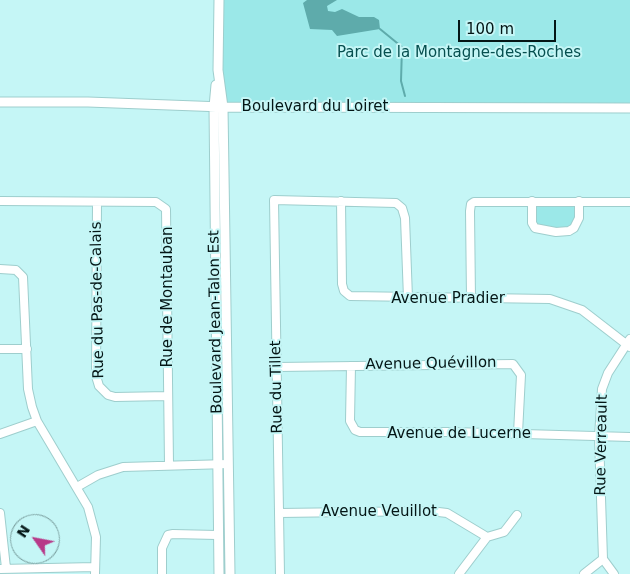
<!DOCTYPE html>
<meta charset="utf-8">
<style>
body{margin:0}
#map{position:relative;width:630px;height:574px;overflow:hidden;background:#c5f6f6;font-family:"DejaVu Sans",sans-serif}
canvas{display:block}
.north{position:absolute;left:10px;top:514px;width:50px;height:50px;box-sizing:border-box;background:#c5f6f6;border:1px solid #789c9c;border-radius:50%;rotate:303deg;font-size:14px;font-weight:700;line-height:20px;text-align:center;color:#041616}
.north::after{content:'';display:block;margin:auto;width:18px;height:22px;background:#b73a89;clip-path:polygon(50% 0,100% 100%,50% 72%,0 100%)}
.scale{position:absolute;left:458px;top:20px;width:98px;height:22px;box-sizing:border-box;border:2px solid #041616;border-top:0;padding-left:6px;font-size:15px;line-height:18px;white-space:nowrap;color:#041616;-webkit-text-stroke:4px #c5f6f6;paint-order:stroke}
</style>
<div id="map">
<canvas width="630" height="574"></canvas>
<div class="north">N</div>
<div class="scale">100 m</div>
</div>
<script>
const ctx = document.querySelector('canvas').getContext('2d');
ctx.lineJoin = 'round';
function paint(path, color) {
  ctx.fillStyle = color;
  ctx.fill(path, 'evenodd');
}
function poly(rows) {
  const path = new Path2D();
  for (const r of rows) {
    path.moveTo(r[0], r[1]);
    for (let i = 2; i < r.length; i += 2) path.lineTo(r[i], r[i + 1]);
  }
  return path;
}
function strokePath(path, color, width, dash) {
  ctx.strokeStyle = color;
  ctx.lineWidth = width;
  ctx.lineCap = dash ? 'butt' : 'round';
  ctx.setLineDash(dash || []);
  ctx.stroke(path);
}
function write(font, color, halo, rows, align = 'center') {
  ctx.font = font + ' "DejaVu Sans",sans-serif';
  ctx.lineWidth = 4;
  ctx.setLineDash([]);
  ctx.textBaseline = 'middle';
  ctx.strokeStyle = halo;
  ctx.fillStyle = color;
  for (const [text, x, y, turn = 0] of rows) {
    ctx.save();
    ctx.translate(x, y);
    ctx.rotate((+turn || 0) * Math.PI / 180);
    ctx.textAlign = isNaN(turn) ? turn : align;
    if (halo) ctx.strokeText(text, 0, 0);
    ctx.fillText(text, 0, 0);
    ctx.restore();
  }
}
paint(poly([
 [218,0,630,0,630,108,223,107],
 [532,201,579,201,579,218,569,231,535,228]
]), '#9be8e8');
paint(poly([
 [307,0,337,0,327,6,328,11,335,12,342,9,359,17,374,17,379,20,380,29,337,36,332,30,310,29,303,3]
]), '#5eabab');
strokePath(poly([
 [380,29,402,47,401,81,405,96]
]), '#5eabab', 2);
const minor = poly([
 [0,201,156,202,166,209,169,465],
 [341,201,342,284,344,291,350,296,550,299,582,310,630,347],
 [532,201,532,223,535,228,556,232,569,231,574,228,579,218,579,201],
 [97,202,96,376,99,386,108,395,115,397,168,396],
 [0,269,16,270,23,277,28,389,32,407,37,421,88,507,96,537,95,574],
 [471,299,470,211,471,204,474,202,630,202],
 [0,349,27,349],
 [351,366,350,421,355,430,360,432,453,432,630,437],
 [277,367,513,364,521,375,518,433],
 [0,434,37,421],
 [77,487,98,475,123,467,228,464],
 [0,513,6,568],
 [279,513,430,511,447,513,487,537,459,574],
 [487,537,504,532,517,515],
 [603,559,599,437,602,389,608,373,630,339],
 [0,569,95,567],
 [162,574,162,548,168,535,173,534,217,535],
 [280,574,274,200,396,203,402,208,405,218,408,298],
 [584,574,603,559,614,574]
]);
const tertiary = poly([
 [219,0,218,70,223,107,230,574],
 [216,85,214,107,219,574],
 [0,102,88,102,223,107,630,108]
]);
strokePath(minor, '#9ececd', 10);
strokePath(tertiary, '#9ececd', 11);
strokePath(minor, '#fff', 8);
strokePath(tertiary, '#fff', 9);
write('15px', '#064f4f', '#c5f6f6', [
 ["Parc de la Montagne-des-Roches",459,53]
]);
write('15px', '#041616', '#c5f6f6', [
 ["Boulevard du Loiret",315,107],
 ["Rue de Montauban",168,297,-90],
 ["Avenue Pradier",448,299],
 ["Rue du Pas-de-Calais",98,300,-91],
 ["Boulevard Jean-Talon Est",216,322,-91],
 ["Avenue Quévillon",431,364,-1],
 ["Rue du Tillet",277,387,-91],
 ["Avenue de Lucerne",459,434],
 ["Rue Verreault",602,445,-89],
 ["Avenue Veuillot",379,512]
]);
</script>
